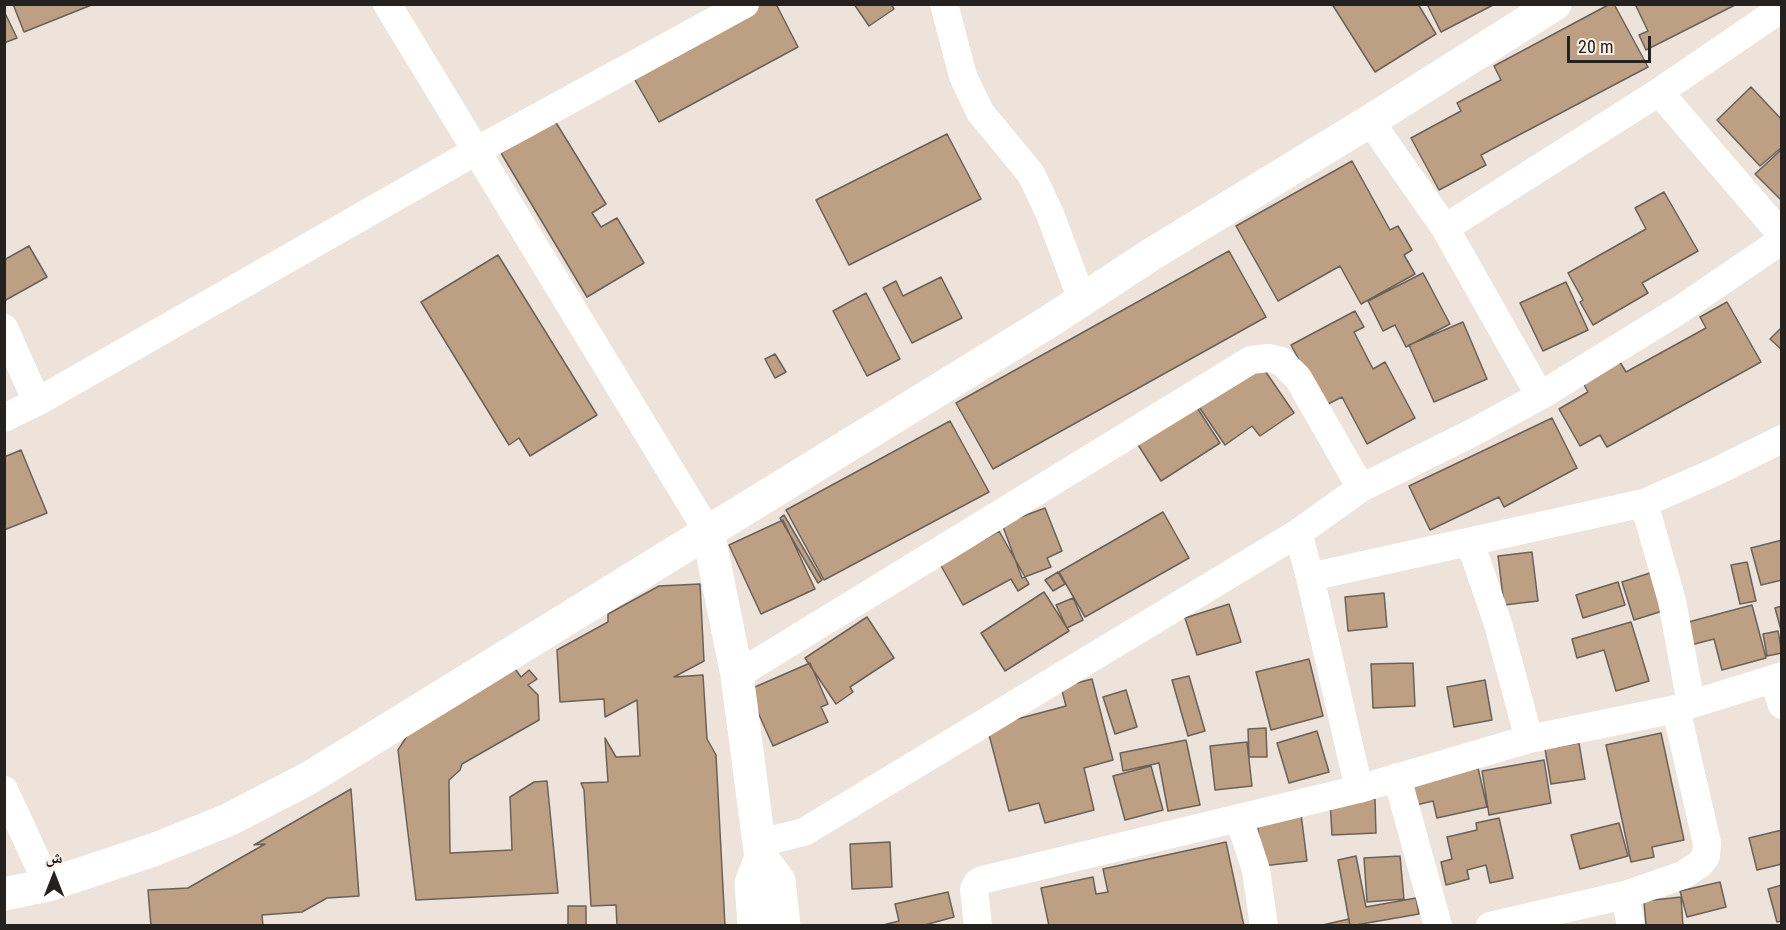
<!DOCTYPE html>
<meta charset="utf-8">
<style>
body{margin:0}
#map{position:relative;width:1786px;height:930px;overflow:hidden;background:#ede3da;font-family:"Roboto Condensed","Noto Naskh Arabic",sans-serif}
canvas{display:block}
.frame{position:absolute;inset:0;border:6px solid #25211e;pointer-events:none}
.north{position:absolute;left:24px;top:846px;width:60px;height:60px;-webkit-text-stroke:4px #faf0e7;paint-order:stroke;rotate:0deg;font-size:16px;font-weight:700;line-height:24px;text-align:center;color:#25211e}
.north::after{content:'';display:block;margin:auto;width:21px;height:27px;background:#25211e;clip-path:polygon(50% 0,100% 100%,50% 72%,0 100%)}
.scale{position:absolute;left:1567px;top:36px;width:84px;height:27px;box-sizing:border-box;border:3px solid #25211e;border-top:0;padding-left:8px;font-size:18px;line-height:21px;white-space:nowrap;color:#25211e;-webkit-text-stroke:4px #faf0e7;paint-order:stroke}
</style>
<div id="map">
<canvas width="1786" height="930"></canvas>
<div class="frame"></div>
<div class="north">ش</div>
<div class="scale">20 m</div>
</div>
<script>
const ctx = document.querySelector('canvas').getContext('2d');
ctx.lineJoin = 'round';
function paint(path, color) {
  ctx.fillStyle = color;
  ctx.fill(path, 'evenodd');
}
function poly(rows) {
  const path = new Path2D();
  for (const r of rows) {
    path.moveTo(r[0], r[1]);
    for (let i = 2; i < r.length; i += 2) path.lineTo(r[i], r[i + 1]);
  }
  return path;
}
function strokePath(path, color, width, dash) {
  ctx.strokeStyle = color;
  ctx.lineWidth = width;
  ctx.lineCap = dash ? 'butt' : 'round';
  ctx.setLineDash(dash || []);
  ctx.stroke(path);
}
const building = poly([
 [13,4,94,4,24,32,13,4],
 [757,4,776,4,798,47,659,122,631,73,757,4],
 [854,4,891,4,894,9,869,26,854,4],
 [1332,4,1418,4,1436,34,1375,72,1332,4],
 [1427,4,1495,4,1441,32,1427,4],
 [1610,4,1614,4,1648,67,1481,155,1486,165,1439,190,1411,138,1461,111,1457,103,1501,80,1494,66,1610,4],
 [1635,4,1737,4,1646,50,1639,35,1648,31,1635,4],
 [4,11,17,38,4,43,4,11],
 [1751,87,1782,120,1782,147,1760,166,1717,120,1751,87],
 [555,121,606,204,592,213,601,227,617,218,644,263,587,297,501,153,555,121],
 [947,134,981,199,849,265,816,200,947,134],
 [1782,149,1782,201,1755,174,1782,149],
 [1352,161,1390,230,1398,226,1412,250,1404,255,1415,274,1361,304,1340,266,1278,301,1236,226,1352,161],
 [1664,192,1698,251,1642,283,1648,293,1593,325,1580,302,1583,300,1568,273,1646,229,1635,208,1664,192],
 [29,246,47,277,4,301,4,260,29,246],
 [1229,251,1266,317,993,469,956,403,1229,251],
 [498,255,597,415,530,456,519,438,509,445,421,302,498,255],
 [1423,273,1450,324,1406,347,1395,325,1383,331,1368,301,1423,273],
 [941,277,962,318,912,343,883,288,896,281,903,296,941,277],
 [1566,282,1588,330,1543,351,1520,303,1566,282],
 [866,293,900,359,867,376,833,311,866,293],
 [1727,302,1761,362,1607,447,1600,435,1580,446,1559,409,1588,392,1583,383,1620,362,1626,372,1706,328,1700,317,1727,302],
 [1355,311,1364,327,1354,332,1373,369,1385,362,1415,418,1367,444,1342,397,1324,406,1291,345,1355,311],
 [1463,322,1487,379,1434,402,1409,345,1463,322],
 [1782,327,1782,350,1770,339,1782,327],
 [775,354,786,372,775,378,765,359,775,354],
 [1259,362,1294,413,1260,436,1252,426,1225,445,1197,404,1259,362],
 [1194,403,1220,443,1161,481,1135,440,1194,403],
 [1552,418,1577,468,1504,507,1499,497,1430,530,1409,486,1552,418],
 [950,421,989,492,824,580,786,510,950,421],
 [21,450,47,513,4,530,4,457,21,450],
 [1045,508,1062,551,1047,558,1051,567,1022,578,1002,524,1045,508],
 [1163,512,1189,558,1085,617,1059,572,1163,512],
 [784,515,822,580,818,583,780,518,784,515],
 [783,520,815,589,761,614,729,545,783,520],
 [999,531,1029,584,1018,591,1011,579,963,605,940,564,999,531],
 [1782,540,1782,580,1761,585,1751,548,1782,540],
 [1532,552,1538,601,1504,605,1498,556,1532,552],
 [1747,562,1756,601,1740,604,1731,565,1747,562],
 [1656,571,1669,609,1634,620,1622,582,1656,571],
 [1058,572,1065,584,1053,591,1045,580,1058,572],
 [1618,582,1625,605,1583,618,1576,595,1618,582],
 [700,584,704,661,674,677,703,675,707,739,716,755,725,926,617,926,616,905,591,906,584,790,581,783,608,782,605,738,616,757,640,756,637,700,605,717,604,699,560,702,557,650,608,622,608,614,659,586,700,584],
 [1044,592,1069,631,1005,671,981,633,1044,592],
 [1384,593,1387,627,1348,631,1345,597,1384,593],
 [1073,598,1083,620,1067,628,1056,605,1073,598],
 [1229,604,1241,642,1197,655,1185,618,1229,604],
 [1752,605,1766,658,1722,670,1714,639,1687,646,1681,624,1752,605],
 [1782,606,1782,634,1775,608,1782,606],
 [867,617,894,658,850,687,853,692,836,704,805,658,867,617],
 [1631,622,1649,681,1616,691,1604,650,1577,658,1572,639,1631,622],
 [1778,631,1782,653,1767,656,1763,634,1778,631],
 [1309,659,1323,716,1271,730,1256,672,1309,659],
 [810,663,828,704,821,707,828,722,773,746,748,690,810,663],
 [1413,663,1415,706,1373,708,1371,664,1413,663],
 [513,666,521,677,529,670,537,679,528,685,538,695,539,720,462,764,460,770,449,780,450,853,512,850,510,797,534,782,547,781,558,893,416,900,398,750,411,730,513,666],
 [1189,676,1205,731,1188,736,1172,680,1189,676],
 [1092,679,1113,760,1084,768,1094,810,1045,823,1039,803,1009,811,987,727,1066,706,1061,687,1092,679],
 [1485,680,1492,720,1454,727,1447,687,1485,680],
 [1126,690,1137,727,1115,734,1103,697,1126,690],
 [1266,728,1267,757,1249,757,1248,729,1266,728],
 [1317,731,1329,772,1289,783,1277,743,1317,731],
 [1661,733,1684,840,1652,847,1654,857,1631,862,1606,745,1661,733],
 [1186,740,1200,805,1168,811,1159,763,1123,771,1120,753,1186,740],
 [1247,742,1252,786,1215,790,1210,746,1247,742],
 [1579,743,1585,779,1551,784,1545,749,1579,743],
 [1544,760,1551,803,1489,815,1482,771,1544,760],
 [1151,766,1163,810,1125,820,1113,776,1151,766],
 [1478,768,1487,807,1437,818,1433,801,1412,806,1407,784,1478,768],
 [351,789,359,896,327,898,302,912,262,915,263,926,151,926,148,890,188,888,265,844,254,845,351,789],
 [1375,799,1376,833,1332,835,1330,801,1375,799],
 [1301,814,1307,861,1262,866,1257,820,1301,814],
 [1499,818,1513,878,1490,883,1486,865,1467,870,1469,879,1446,885,1441,862,1452,859,1447,837,1477,830,1476,823,1499,818],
 [1619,823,1628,856,1580,869,1571,835,1619,823],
 [1782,830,1782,864,1757,870,1749,838,1782,830],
 [890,842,892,887,852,889,850,844,890,842],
 [1226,842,1244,926,1049,926,1041,888,1093,877,1096,894,1108,892,1103,869,1226,842],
 [1356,856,1366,907,1416,898,1419,914,1350,926,1338,860,1356,856],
 [1400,856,1404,899,1367,902,1364,858,1400,856],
 [1720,882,1726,907,1687,917,1680,891,1720,882],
 [1782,885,1782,921,1777,922,1768,889,1782,885],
 [948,892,954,917,921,926,879,926,899,921,895,904,948,892],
 [1681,897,1683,926,1646,926,1644,901,1681,897],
 [568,906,586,906,586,926,568,926,568,906],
 [1349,919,1350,926,1318,926,1349,919]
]);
paint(building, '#bd9f84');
strokePath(building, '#6a6159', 1.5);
strokePath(poly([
 [387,4,708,532],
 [944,4,963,76,980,112,1031,174,1050,214,1082,300],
 [1659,92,1782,8],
 [1370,121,1445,228,1540,396],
 [1445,228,1659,92,1782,235],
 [4,328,37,402],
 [4,418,37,402,476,151,745,4],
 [1644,503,1672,601,1691,704],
 [1298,533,1310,577,1644,503,1715,472,1782,439],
 [1470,542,1498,624,1529,739],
 [1310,577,1359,789],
 [737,675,1251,360,1268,358,1281,361,1298,378,1361,488],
 [1773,679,1782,705],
 [1676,709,1782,676],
 [1397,777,1438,926],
 [4,790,48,885],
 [1239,818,1256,870,1264,926],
 [759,843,804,832,1298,533,1361,488,1472,433,1540,396,1678,311,1782,240],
 [1625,895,1631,926],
 [978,926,974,889,978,882,982,880,1359,789,1529,739,1676,709,1707,843,1706,856,1700,864,1683,875,1625,895,1490,926]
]), '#fff', 28);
strokePath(poly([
 [708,532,737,675,759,843,761,857,751,883,754,926],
 [761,857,779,881,784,926]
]), '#fff', 33);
strokePath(poly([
 [4,894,48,885,153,850,228,820,309,778,1050,321,1152,254,1370,121,1555,4]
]), '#fff', 33);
</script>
